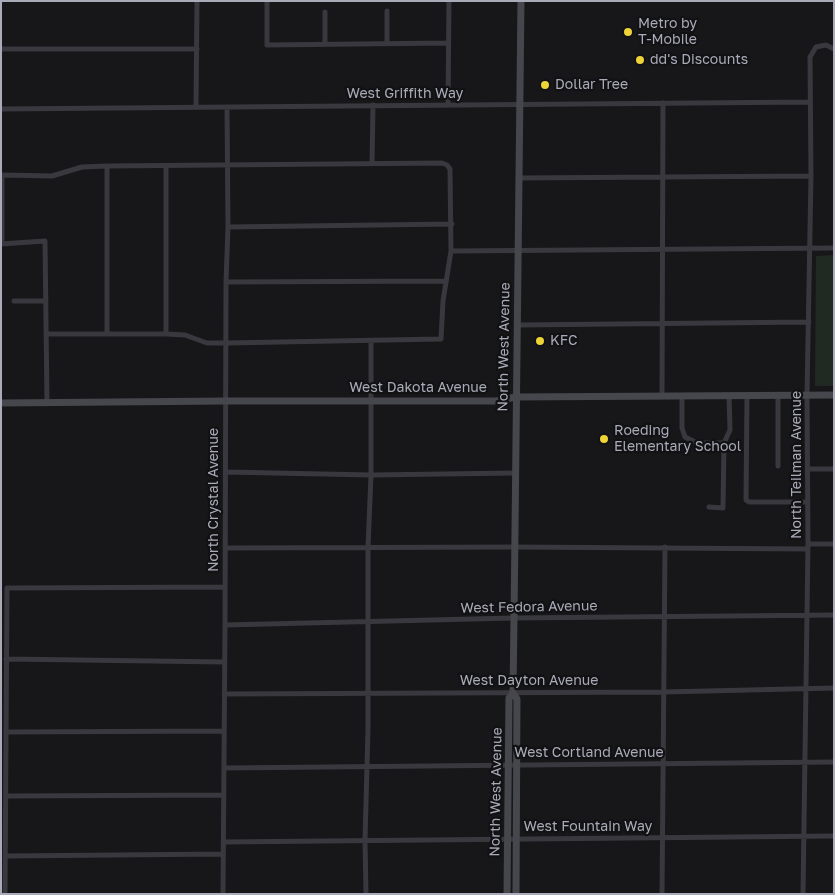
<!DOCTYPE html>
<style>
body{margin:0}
#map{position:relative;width:835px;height:895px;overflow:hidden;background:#171719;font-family:"Golos Text",sans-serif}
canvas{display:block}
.frame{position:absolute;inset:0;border:2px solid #a9abb8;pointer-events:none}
</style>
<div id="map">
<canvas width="835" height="895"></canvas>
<div class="frame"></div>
</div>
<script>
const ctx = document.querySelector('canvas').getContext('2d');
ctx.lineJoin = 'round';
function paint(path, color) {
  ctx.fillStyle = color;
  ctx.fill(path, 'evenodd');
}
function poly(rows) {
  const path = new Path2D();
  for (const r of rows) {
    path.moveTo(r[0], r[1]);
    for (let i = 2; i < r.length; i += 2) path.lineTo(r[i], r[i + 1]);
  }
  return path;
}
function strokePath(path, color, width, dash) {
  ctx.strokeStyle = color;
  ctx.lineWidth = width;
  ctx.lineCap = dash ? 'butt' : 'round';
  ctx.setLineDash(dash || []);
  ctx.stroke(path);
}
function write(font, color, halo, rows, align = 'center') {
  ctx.font = font + ' "Golos Text",sans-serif';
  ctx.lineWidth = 4.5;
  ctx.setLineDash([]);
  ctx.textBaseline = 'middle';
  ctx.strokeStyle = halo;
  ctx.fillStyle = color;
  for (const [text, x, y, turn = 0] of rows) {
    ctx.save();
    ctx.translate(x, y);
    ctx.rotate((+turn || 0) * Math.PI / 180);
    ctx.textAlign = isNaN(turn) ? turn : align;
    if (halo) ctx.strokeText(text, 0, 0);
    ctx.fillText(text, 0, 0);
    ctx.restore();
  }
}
paint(poly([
 [834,255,834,386,815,386,816,256]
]), '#212923');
strokePath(poly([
 [267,1,267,45,448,43],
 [387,11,387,43],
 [325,43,325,12],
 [1,49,197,49],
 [448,105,449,1],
 [196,107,197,1],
 [1,109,809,102],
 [372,164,373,105],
 [107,166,107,333],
 [518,178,811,176],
 [228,227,452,224],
 [1,244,45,241,47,402],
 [2,244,2,175,52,176,82,167,107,166,442,163,447,165,450,169,451,251,443,301,441,339,226,343,207,343,185,335,166,334,46,334],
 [451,251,834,248],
 [226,282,446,281],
 [14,301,46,301],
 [518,325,809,322],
 [166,334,166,166],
 [747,395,746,500,749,502,808,502],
 [778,395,778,466],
 [662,396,663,103],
 [682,396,682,428,685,437,697,443,724,443],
 [808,469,834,469],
 [226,472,371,475,515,473],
 [709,507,723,508,724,443,730,430,729,395],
 [808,544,834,544],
 [225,548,514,547,808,549],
 [225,625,514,618,834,615],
 [6,659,225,662],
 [224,694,664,692,834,688],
 [6,732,223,731],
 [224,768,834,762],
 [6,796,224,795],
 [223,842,834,836],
 [6,856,223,854],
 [5,894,7,588,225,587],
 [223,894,225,625,226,282,228,227,227,107],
 [366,894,365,840,368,729,368,547,371,475,371,341],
 [662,894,665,547],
 [803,894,808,544,807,395,811,176,810,57,816,47,826,45,834,49]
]), '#38383e', 5);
strokePath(poly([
 [1,403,226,401,496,401,516,397,834,395],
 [513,693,517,699,516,894],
 [507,894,509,698,513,693,514,618,521,1]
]), '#46464d', 7);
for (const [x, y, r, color] of [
 [628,32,5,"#efd438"],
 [640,60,5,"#efd438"],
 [545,85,5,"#efd438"],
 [540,341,5,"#efd438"],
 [604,439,5,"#efd438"]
]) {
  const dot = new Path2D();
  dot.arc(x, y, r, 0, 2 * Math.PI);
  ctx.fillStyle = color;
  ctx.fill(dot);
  strokePath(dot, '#121214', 2);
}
write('14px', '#a9abb8', '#121214', [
 ["Metro by",638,24],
 ["T-Mobile",638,40],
 ["dd's Discounts",650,60],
 ["Dollar Tree",555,85],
 ["KFC",550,341],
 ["Roeding",614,431],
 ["Elementary School",614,447]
], 'left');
write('14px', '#a9abb8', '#121214', [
 ["West Griffith Way",405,94],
 ["North West Avenue",504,347,-89],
 ["West Dakota Avenue",418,388],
 ["North Teilman Avenue",797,465,-90],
 ["North Crystal Avenue",214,500,-90],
 ["West Fedora Avenue",529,607,-1],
 ["West Dayton Avenue",529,681],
 ["West Cortland Avenue",589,753],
 ["North West Avenue",496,792,-89],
 ["West Fountain Way",588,827]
]);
</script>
